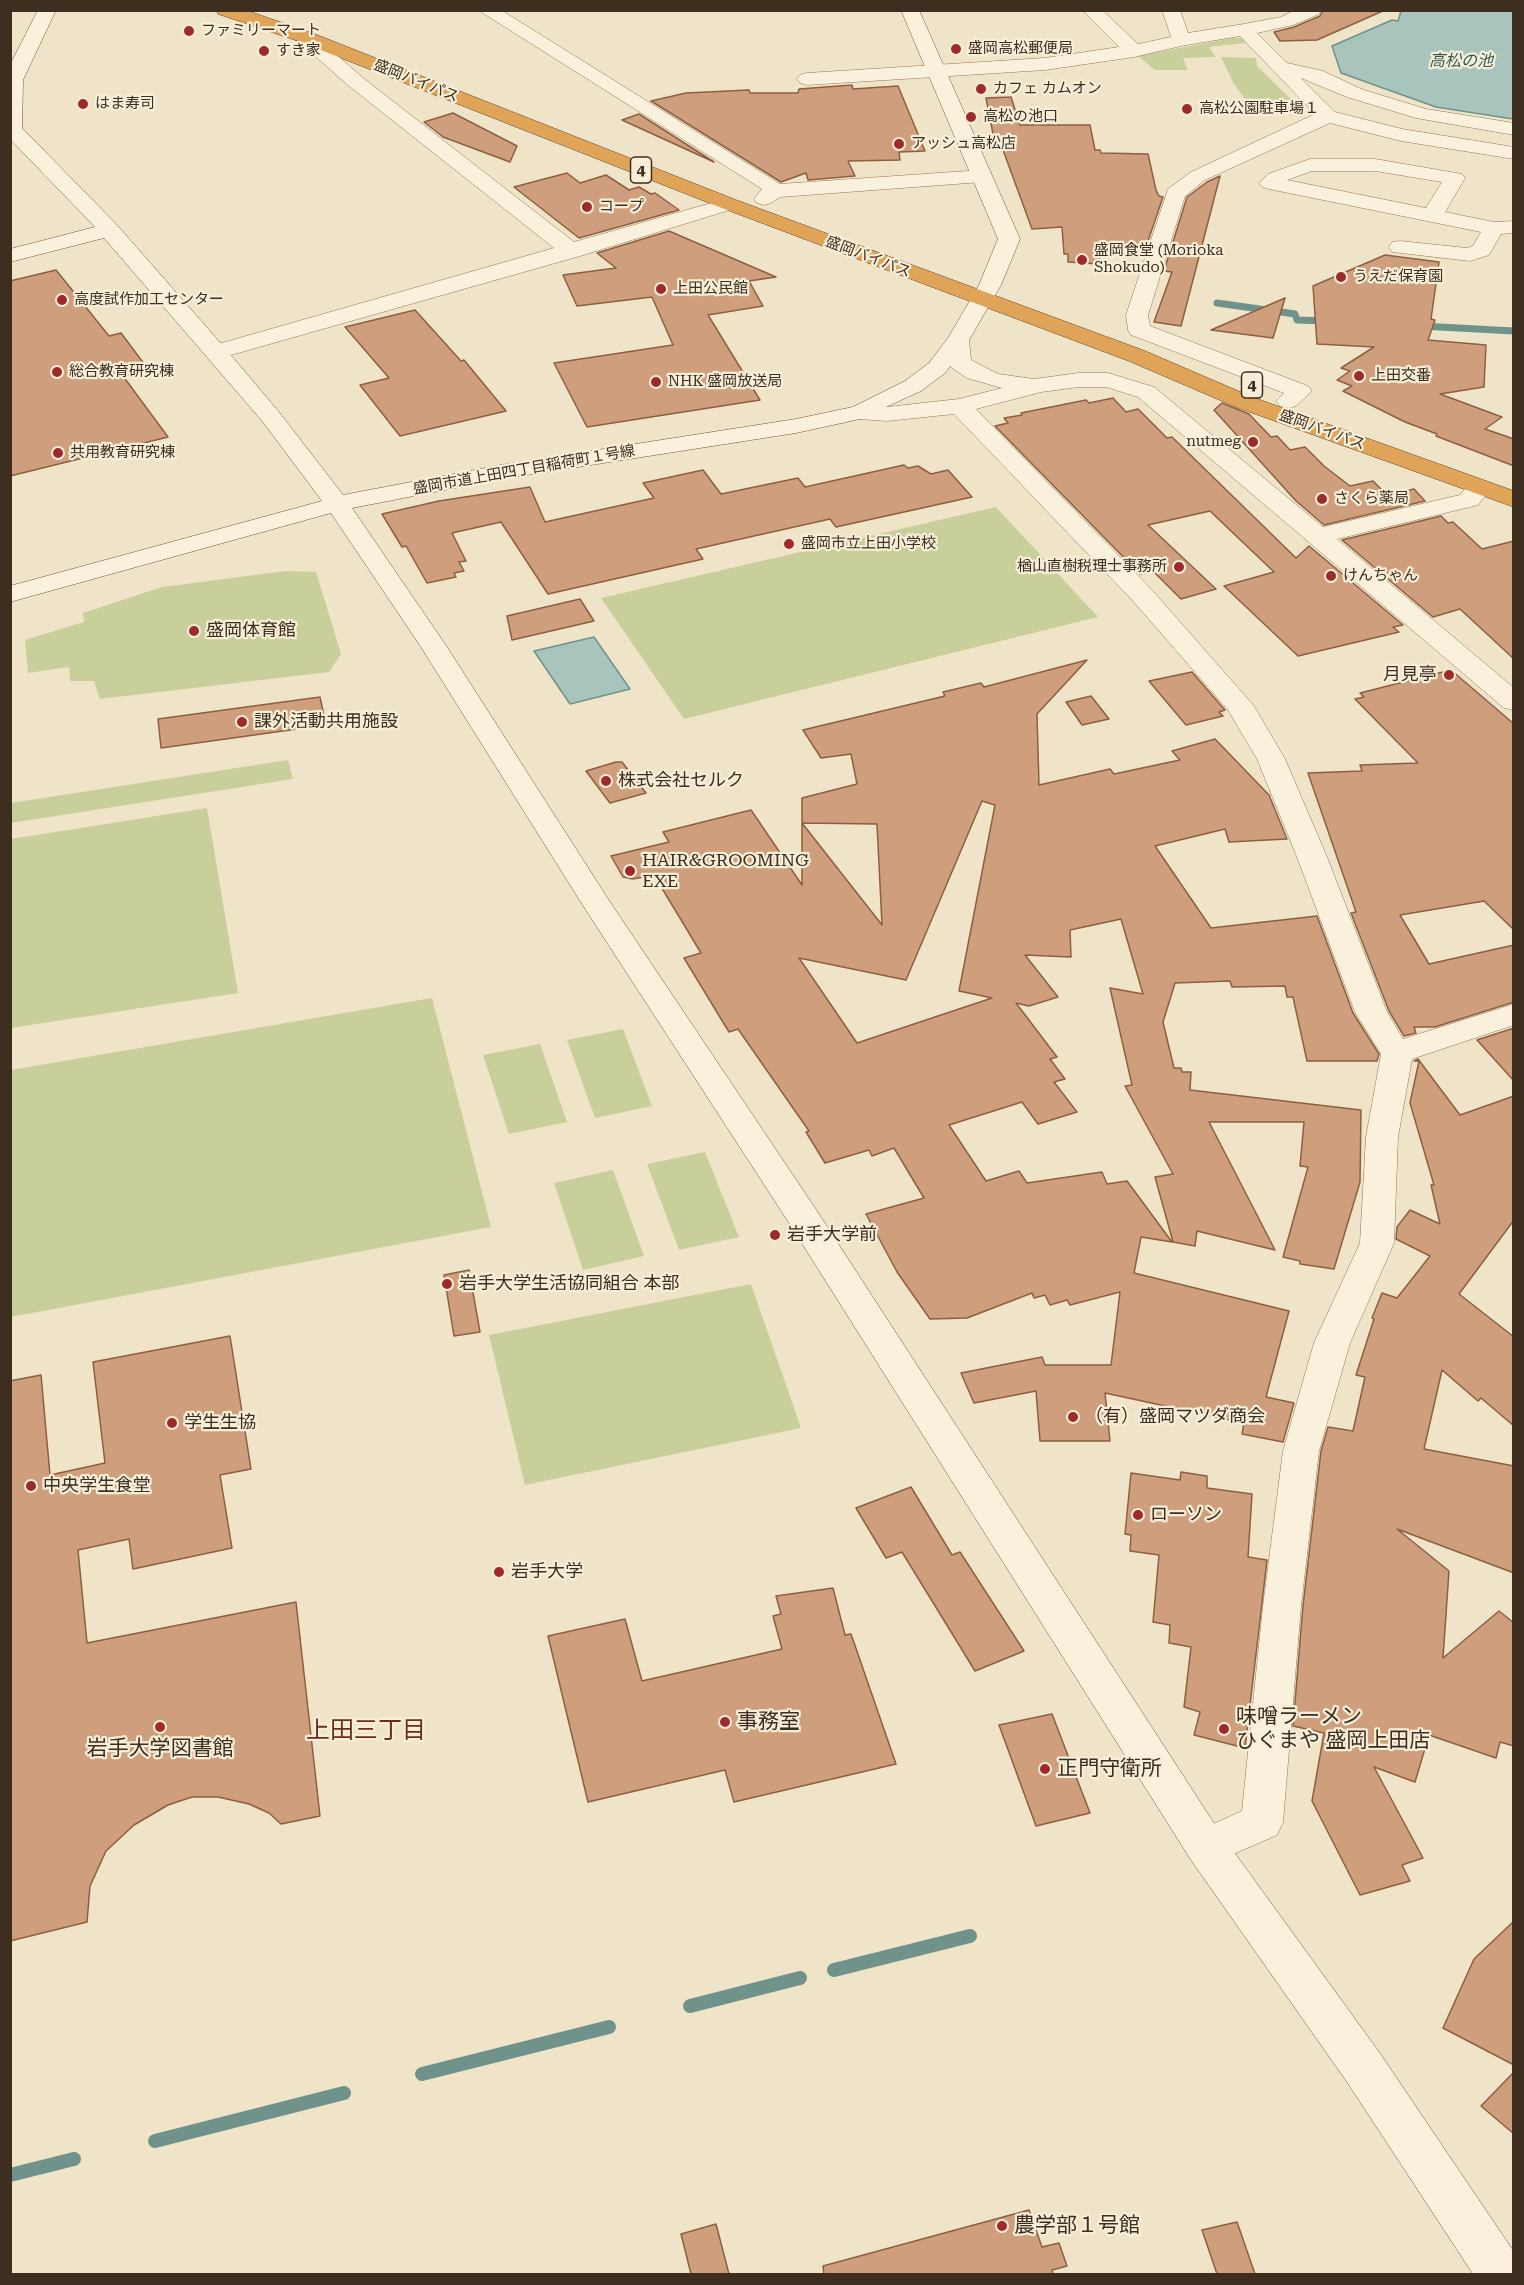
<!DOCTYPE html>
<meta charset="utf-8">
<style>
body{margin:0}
#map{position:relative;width:1524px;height:2285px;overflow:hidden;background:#f0e4c8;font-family:"Roboto Serif",serif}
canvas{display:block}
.frame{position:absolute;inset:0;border:12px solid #3d2e20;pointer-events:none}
</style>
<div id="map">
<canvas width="1524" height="2285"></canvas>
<div class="frame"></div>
</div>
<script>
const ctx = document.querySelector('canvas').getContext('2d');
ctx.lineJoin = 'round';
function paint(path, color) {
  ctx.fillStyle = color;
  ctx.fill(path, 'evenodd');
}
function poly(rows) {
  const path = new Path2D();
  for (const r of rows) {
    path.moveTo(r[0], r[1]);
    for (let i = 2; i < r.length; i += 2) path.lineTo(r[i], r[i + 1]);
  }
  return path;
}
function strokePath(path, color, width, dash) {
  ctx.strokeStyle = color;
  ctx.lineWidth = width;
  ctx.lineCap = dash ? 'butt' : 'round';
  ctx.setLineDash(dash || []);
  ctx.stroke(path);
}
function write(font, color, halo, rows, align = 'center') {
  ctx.font = font + ' "Roboto Serif","Noto Sans JP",serif';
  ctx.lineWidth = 4.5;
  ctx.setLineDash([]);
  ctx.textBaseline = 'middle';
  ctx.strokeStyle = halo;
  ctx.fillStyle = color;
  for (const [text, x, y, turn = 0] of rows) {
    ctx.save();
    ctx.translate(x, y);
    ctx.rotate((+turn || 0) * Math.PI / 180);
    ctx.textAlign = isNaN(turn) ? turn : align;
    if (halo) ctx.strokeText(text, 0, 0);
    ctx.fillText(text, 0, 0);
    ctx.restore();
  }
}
paint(poly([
 [1232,38,1242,38,1246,43,1209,47,1216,57,1183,58,1188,70,1155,70,1138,56],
 [1221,57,1256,58,1257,66,1302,110,1280,109,1247,102,1234,84],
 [996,507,1098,617,684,719,601,598],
 [286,571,316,572,341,654,329,672,100,699,94,681,70,681,69,667,28,673,25,640,84,622,83,613,162,587],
 [288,760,293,779,11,823,11,803],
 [207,808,238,993,11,1028,11,839],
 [432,998,491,1227,11,1317,11,1070],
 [623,1029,652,1106,595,1118,567,1040],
 [540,1044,567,1122,509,1134,483,1055],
 [705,1152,739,1237,679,1250,647,1164],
 [613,1170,644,1256,583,1270,554,1183],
 [751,1284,801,1428,525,1485,489,1335]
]), '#c9cf9b');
const water = poly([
 [1401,11,1513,11,1513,119,1436,107,1341,73,1332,46,1392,20,1398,21,1401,11],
 [594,637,630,689,570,704,534,651,594,637]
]);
paint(water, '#a9c4bc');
strokePath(water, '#6f938a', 1.5);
strokePath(poly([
 [1217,303,1295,314,1297,320,1327,321],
 [1421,326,1514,331]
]), '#6f938a', 7);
strokePath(poly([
 [834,1970,970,1936],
 [690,2006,800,1978],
 [422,2074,609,2027],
 [155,2141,344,2093],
 [10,2175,74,2159]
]), '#6f938a', 14);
const building = poly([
 [1323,10,1385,10,1317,40,1280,41,1274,32,1294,27,1320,16,1323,10],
 [852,85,853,89,898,86,925,151,899,152,900,160,848,161,855,176,808,180,806,173,781,182,651,101,686,93,749,90,750,93,798,93,799,89,852,85],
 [1011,97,1020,125,1090,125,1095,150,1100,150,1101,153,1148,154,1156,190,1159,196,1163,197,1146,247,1101,247,1099,264,1068,262,1068,254,1064,254,1062,227,1032,229,999,139,994,139,986,98,1011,97],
 [453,113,517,146,510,162,443,137,424,122,453,113],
 [639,114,714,162,622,120,639,114],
 [567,173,580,183,606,175,629,190,639,187,651,194,655,193,679,210,579,238,514,187,567,173],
 [1220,176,1181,326,1154,322,1172,272,1164,271,1187,197,1207,182,1220,176],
 [669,231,776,277,749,281,763,306,708,315,760,400,587,427,554,363,673,345,652,297,577,306,563,275,616,268,597,253,669,231],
 [1385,255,1439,262,1431,319,1435,320,1428,340,1486,345,1484,387,1440,394,1502,417,1485,429,1514,439,1514,466,1436,436,1437,434,1405,422,1343,391,1352,386,1337,380,1350,371,1341,368,1374,347,1317,344,1313,286,1385,255],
 [56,270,109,336,121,333,145,365,138,367,141,372,123,376,168,437,10,476,10,281,56,270],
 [1285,298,1273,338,1211,330,1285,298],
 [415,310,461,361,464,360,506,411,400,436,360,385,389,378,345,327,415,310],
 [1113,398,1126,412,1138,409,1167,438,1172,437,1296,558,1309,546,1403,625,1393,627,1399,632,1298,656,1224,586,1274,572,1210,511,1148,525,1216,589,1181,599,1153,571,1140,574,995,426,1008,423,1004,418,1022,415,1021,413,1086,400,1089,403,1113,398],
 [1222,403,1249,414,1271,437,1277,436,1290,450,1305,447,1324,466,1350,486,1373,481,1387,495,1414,489,1425,501,1324,525,1296,501,1214,410,1222,403],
 [904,465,908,468,918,466,931,474,948,470,972,497,836,527,830,519,696,549,703,559,548,594,501,522,452,533,466,561,459,562,464,571,454,573,456,577,427,583,406,546,402,547,382,514,439,501,530,487,545,522,654,498,643,483,703,470,721,494,798,478,805,487,904,465],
 [1441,516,1448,523,1453,522,1482,549,1514,541,1514,659,1460,609,1433,617,1342,540,1441,516],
 [580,599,594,621,512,640,507,616,580,599],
 [1087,660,1037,714,1039,785,1110,769,1114,774,1180,760,1172,751,1215,739,1269,795,1287,839,1229,842,1225,829,1155,846,1211,928,1317,916,1353,1013,1379,1054,1377,1061,1307,1061,1293,997,1287,997,1285,986,1232,987,1230,981,1175,983,1163,1022,1174,1068,1181,1068,1182,1072,1191,1072,1190,1090,1361,1110,1360,1182,1334,1269,1300,1264,1300,1261,1283,1257,1308,1167,1300,1166,1304,1122,1209,1122,1275,1250,1197,1231,1195,1246,1173,1242,1155,1177,1173,1174,1125,1086,1132,1085,1110,988,1143,994,1121,919,1070,930,1071,957,1025,955,1058,997,1029,1006,1016,1003,1057,1057,1050,1059,1065,1079,1054,1082,1077,1112,1038,1124,1022,1102,949,1125,986,1181,1019,1171,1027,1183,1102,1172,1107,1184,1127,1181,1172,1242,1141,1237,1134,1273,1289,1311,1266,1397,1294,1403,1283,1442,1242,1434,1244,1423,1105,1393,1110,1441,1040,1441,1036,1391,974,1403,961,1373,1042,1357,1045,1365,1111,1365,1120,1292,1070,1305,1067,1300,1050,1305,1045,1295,1034,1298,1032,1293,967,1318,930,1319,897,1272,866,1214,924,1198,894,1148,872,1156,869,1150,825,1163,806,1132,809,1131,738,1029,729,1032,684,958,701,953,654,875,633,879,623,877,611,856,669,842,663,832,751,810,802,885,802,798,857,784,851,754,821,758,803,730,945,696,943,692,981,683,984,687,1087,660],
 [982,801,995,805,959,991,992,998,857,1043,799,958,906,980,982,801],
 [802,823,877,824,882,925,802,823],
 [1451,670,1514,724,1514,930,1484,901,1400,915,1429,964,1514,945,1514,1002,1435,1027,1414,1027,1416,1033,1404,1036,1389,1011,1351,913,1356,912,1308,773,1362,771,1360,765,1418,763,1355,699,1364,697,1360,693,1451,670],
 [1192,672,1225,710,1219,712,1223,716,1186,725,1149,681,1192,672],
 [1091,696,1109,719,1082,725,1066,702,1091,696],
 [320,697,326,725,161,748,158,719,320,697],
 [616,762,622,762,646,793,610,803,586,771,616,762],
 [1514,1028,1514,1081,1477,1040,1514,1028],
 [1418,1059,1460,1115,1514,1096,1514,1220,1459,1294,1514,1337,1514,1426,1481,1398,1478,1401,1442,1370,1424,1449,1514,1466,1514,1573,1397,1529,1449,1571,1443,1658,1499,1611,1514,1623,1514,1746,1500,1742,1496,1758,1429,1735,1415,1782,1374,1767,1423,1858,1402,1865,1410,1881,1360,1895,1312,1801,1324,1733,1293,1726,1303,1606,1321,1451,1328,1427,1353,1431,1365,1377,1356,1375,1374,1319,1372,1318,1382,1293,1397,1298,1430,1256,1396,1239,1397,1227,1410,1210,1440,1224,1431,1185,1434,1185,1410,1103,1419,1061,1414,1061,1418,1059],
 [469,1270,480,1332,454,1336,444,1275,469,1270],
 [230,1336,251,1469,220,1475,232,1548,133,1569,129,1539,78,1550,87,1643,296,1602,320,1816,281,1824,269,1813,249,1804,218,1797,192,1797,168,1805,134,1825,106,1851,90,1886,87,1922,10,1941,10,1381,41,1375,50,1475,105,1463,93,1362,230,1336],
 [1181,1472,1207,1476,1207,1488,1252,1494,1248,1557,1267,1560,1245,1748,1194,1735,1200,1712,1184,1707,1191,1647,1169,1643,1170,1625,1153,1622,1159,1555,1130,1551,1131,1535,1125,1534,1131,1473,1180,1480,1181,1472],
 [911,1487,952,1555,960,1552,1024,1651,975,1671,902,1552,886,1558,856,1508,911,1487],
 [833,1588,845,1635,851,1634,896,1764,734,1802,725,1770,588,1802,548,1636,625,1619,642,1681,782,1649,773,1616,781,1614,776,1596,833,1588],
 [1052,1714,1090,1813,1036,1826,999,1725,1052,1714],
 [1514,1921,1514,2065,1443,2028,1474,1959,1514,1921],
 [1514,2072,1514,2134,1481,2106,1514,2072],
 [1029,2210,1042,2247,1059,2243,1067,2266,1052,2270,1053,2274,824,2274,823,2266,1029,2210],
 [1237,2222,1255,2274,1217,2274,1202,2230,1237,2222],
 [716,2224,729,2274,691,2274,681,2234,716,2224]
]);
paint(building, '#cf9f7d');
strokePath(building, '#8d5f41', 1.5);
const street = poly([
 [478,10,501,10,780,184,982,170,989,172,992,176,989,180,982,182,780,197,771,203,764,205,757,203,754,199,762,189,478,10],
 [1082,10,1102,10,1138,44,1171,37,1162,10,1180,10,1188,33,1244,24,1281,17,1295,10,1321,10,1319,14,1293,25,1257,33,1287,63,1323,71,1361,89,1426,109,1514,123,1514,135,1416,118,1347,97,1301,78,1335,112,1402,129,1514,147,1514,159,1401,141,1330,123,1205,180,1185,196,1148,315,1150,326,1308,386,1312,391,1296,406,1288,408,1280,406,1276,401,1284,393,1131,335,1128,330,1126,315,1168,189,1191,172,1315,114,1240,36,1181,46,1134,57,1045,70,807,85,800,83,797,79,800,75,807,73,1045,58,1119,47,1082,10],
 [305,31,312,33,363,78,574,242,729,198,736,200,739,204,736,208,580,256,224,357,216,359,208,357,205,352,208,347,554,248,349,86,298,41,296,37,298,33,305,31],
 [1310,159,1375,159,1462,174,1465,178,1445,212,1494,222,1514,221,1514,233,1501,234,1489,255,1470,261,1392,252,1389,247,1392,242,1400,241,1467,248,1473,246,1481,232,1269,189,1262,187,1259,183,1268,174,1310,159],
 [1312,171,1375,171,1442,182,1426,208,1287,180,1312,171],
 [958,333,966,335,969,340,971,360,998,374,1034,379,1079,373,1108,373,1154,387,1323,527,1460,495,1470,483,1479,481,1488,483,1491,488,1478,505,1337,539,1514,688,1514,710,1504,708,1138,397,1106,387,1079,387,1041,392,976,409,1151,589,1254,706,1285,759,1327,857,1387,1012,1403,1039,1514,1004,1514,1025,1412,1059,1398,1137,1394,1243,1350,1343,1319,1451,1301,1606,1283,1822,1277,1835,1206,1866,1191,1860,1185,1847,1191,1834,1242,1811,1263,1606,1283,1451,1314,1343,1360,1243,1366,1137,1381,1054,1355,1012,1297,857,1257,759,1228,710,1133,601,954,414,887,421,860,419,852,417,848,412,852,407,860,405,887,407,959,399,1002,388,967,378,952,368,948,363,947,340,950,335,958,333]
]);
const secondary = poly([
 [38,10,56,10,23,80,22,128,117,225,224,347,279,412,343,495,501,465,796,419,853,407,905,381,929,363,948,338,979,285,998,239,901,10,919,10,1020,239,1001,285,969,340,945,373,921,391,860,419,796,433,501,479,352,508,447,647,608,899,815,1208,1221,1834,1379,2052,1514,2252,1514,2274,1473,2274,1347,2082,1191,1860,791,1226,582,904,421,647,331,513,10,602,10,586,322,501,263,422,104,238,10,262,10,249,95,227,10,139,10,65,38,10]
]);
const highway = poly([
 [216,10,245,10,312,33,736,200,1145,351,1252,397,1514,491,1514,507,1236,407,1129,361,722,208,298,41,218,14,216,10]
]);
strokePath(street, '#8d765c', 1);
strokePath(secondary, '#6f573f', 1);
strokePath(highway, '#5b4430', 1);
paint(street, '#faf1dc');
paint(secondary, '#faf1dc');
paint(highway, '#e0a458');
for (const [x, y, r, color] of [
 [189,31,6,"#9e2a2b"],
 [956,49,6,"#9e2a2b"],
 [264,51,6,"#9e2a2b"],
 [981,89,6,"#9e2a2b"],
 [83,104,6,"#9e2a2b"],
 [1187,109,6,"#9e2a2b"],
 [971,117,6,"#9e2a2b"],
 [899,144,6,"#9e2a2b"],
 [587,207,6,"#9e2a2b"],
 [1082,260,6,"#9e2a2b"],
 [1341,277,6,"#9e2a2b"],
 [661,289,6,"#9e2a2b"],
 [62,300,6,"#9e2a2b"],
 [57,372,6,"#9e2a2b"],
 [1359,376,6,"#9e2a2b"],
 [656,382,6,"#9e2a2b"],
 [1253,442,6,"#9e2a2b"],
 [58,453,6,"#9e2a2b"],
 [1322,499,6,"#9e2a2b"],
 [789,544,6,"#9e2a2b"],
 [1179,567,6,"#9e2a2b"],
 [1331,576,6,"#9e2a2b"],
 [194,631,6,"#9e2a2b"],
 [1449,675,6,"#9e2a2b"],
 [242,722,6,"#9e2a2b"],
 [606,781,6,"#9e2a2b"],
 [630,871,6,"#9e2a2b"],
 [775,1235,6,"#9e2a2b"],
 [447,1284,6,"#9e2a2b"],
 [1073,1417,6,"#9e2a2b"],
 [172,1423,6,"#9e2a2b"],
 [31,1486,6,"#9e2a2b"],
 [1138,1515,6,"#9e2a2b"],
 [499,1572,6,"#9e2a2b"],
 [725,1722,6,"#9e2a2b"],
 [160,1727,6,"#9e2a2b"],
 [1224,1729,6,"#9e2a2b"],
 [1045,1769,6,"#9e2a2b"],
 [1002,2226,6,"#9e2a2b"]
]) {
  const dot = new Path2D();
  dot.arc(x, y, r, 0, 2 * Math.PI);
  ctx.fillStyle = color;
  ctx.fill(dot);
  strokePath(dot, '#f7eed8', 2);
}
write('15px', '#3d2e20', '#f7eed8', [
 ["ファミリーマート",201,31],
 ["盛岡高松郵便局",968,49],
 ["すき家",276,51],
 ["カフェ カムオン",993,89],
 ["はま寿司",95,104],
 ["高松公園駐車場１",1199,109],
 ["高松の池口",983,117],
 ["アッシュ高松店",911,144],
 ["コープ",599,207],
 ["盛岡食堂 (Morioka",1094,251],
 ["Shokudo)",1094,268],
 ["うえだ保育園",1353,277],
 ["上田公民館",673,289],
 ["高度試作加工センター",74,300],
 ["総合教育研究棟",69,372],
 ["上田交番",1371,376],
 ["NHK 盛岡放送局",668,382],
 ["nutmeg",1241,442,"right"],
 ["共用教育研究棟",70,453],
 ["さくら薬局",1334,499],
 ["盛岡市立上田小学校",801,544],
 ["楢山直樹税理士事務所",1167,567,"right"],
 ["けんちゃん",1343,576]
], 'left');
write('15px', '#3d2e20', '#f7eed8', [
 ["盛岡バイパス",416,81,22],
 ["盛岡バイパス",868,257,21],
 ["盛岡バイパス",1322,430,20],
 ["盛岡市道上田四丁目稲荷町１号線",524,470,-10]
]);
write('italic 16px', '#2f5d5a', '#f7eed8', [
 ["高松の池",1461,61]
]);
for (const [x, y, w] of [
 [641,170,21],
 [1252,385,21]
]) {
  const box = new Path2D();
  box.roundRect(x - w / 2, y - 13, w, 26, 4.5);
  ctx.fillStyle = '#f7eed8';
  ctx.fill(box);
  strokePath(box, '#3d2e20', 1.5);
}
write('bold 16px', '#3d2e20', null, [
 ["4",641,170],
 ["4",1252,385]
]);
write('18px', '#3d2e20', '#f7eed8', [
 ["盛岡体育館",206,631],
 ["月見亭",1437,675,"right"],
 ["課外活動共用施設",254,722],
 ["株式会社セルク",618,781],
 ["HAIR&GROOMING",642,861],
 ["EXE",642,882],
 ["岩手大学前",787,1235],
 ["岩手大学生活協同組合 本部",459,1284],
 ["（有）盛岡マツダ商会",1085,1417],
 ["学生生協",184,1423],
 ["中央学生食堂",43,1486],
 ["ローソン",1150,1515],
 ["岩手大学",511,1572]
], 'left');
write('21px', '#3d2e20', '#f7eed8', [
 ["味噌ラーメン",1236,1717],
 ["ひぐまや 盛岡上田店",1236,1741],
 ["事務室",737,1722],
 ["岩手大学図書館",160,1749,"center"],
 ["正門守衛所",1057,1769],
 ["農学部１号館",1014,2226]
], 'left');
write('24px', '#6b2e1e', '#f7eed8', [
 ["上田三丁目",366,1731]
]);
</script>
